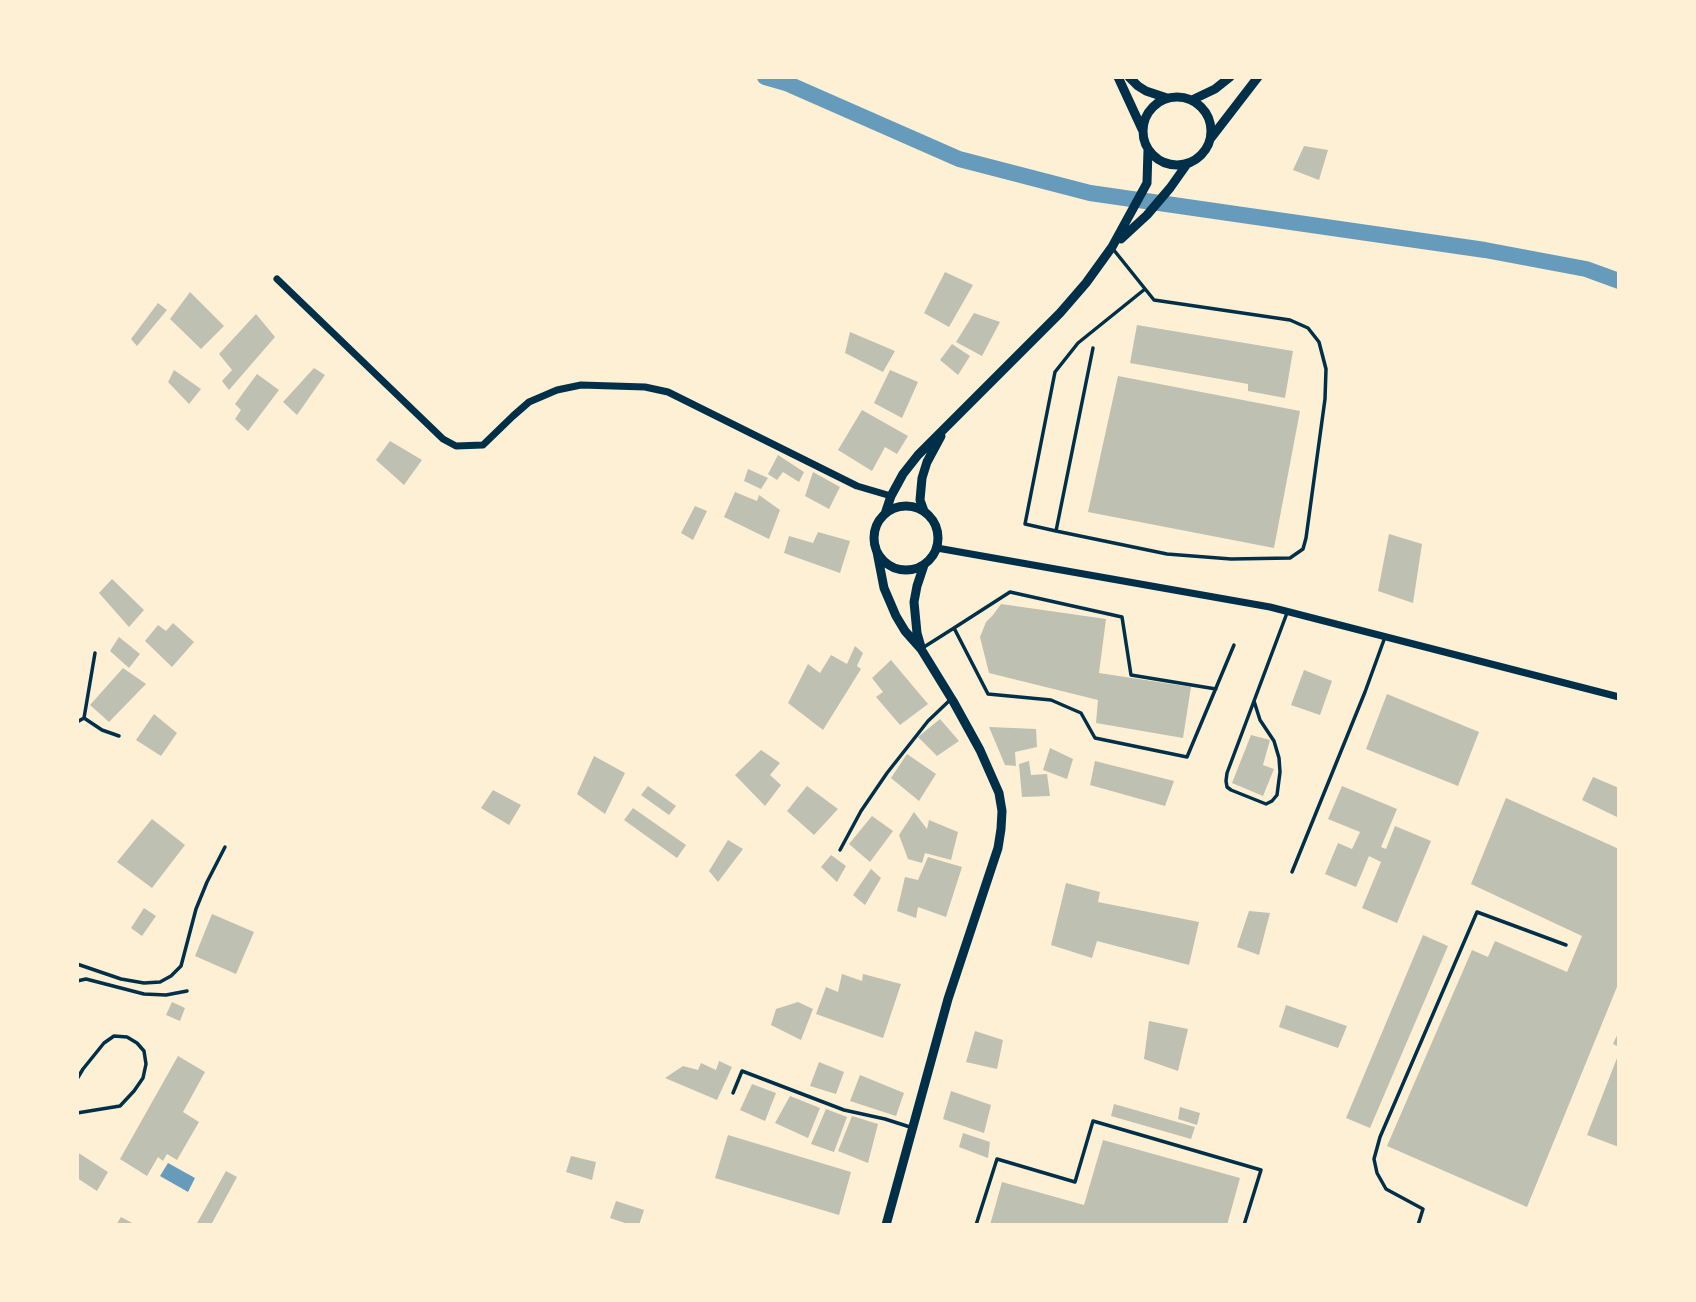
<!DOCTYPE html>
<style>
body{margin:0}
#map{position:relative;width:1696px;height:1302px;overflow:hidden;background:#fdf0d5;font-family:"DejaVu Sans",sans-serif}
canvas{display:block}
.frame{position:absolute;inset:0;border:79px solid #fdf0d5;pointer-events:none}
</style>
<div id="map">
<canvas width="1696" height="1302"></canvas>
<div class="frame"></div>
</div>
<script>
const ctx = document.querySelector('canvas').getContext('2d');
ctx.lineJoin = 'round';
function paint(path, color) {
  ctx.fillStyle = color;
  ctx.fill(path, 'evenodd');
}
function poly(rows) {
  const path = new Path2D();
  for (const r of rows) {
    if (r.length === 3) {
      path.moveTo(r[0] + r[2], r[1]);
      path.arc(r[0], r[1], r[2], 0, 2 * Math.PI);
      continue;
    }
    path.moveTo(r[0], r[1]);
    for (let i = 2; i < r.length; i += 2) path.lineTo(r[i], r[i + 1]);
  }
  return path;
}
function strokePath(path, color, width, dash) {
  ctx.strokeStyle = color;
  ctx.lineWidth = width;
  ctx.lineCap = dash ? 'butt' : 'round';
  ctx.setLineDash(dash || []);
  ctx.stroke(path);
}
paint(poly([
 [168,1163,195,1178,188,1192,160,1176]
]), '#669bbc');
strokePath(poly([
 [765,77,786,83,959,159,1090,193,1485,250,1586,269,1619,281]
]), '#669bbc', 16);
paint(poly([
 [1304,146,1328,150,1319,180,1293,170],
 [945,272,973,285,949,327,924,313],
 [190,292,224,326,201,349,170,319],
 [158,303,167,310,137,346,131,339],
 [974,313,1000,322,982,356,956,342],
 [256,314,275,337,229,390,222,381,232,370,219,354],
 [1137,325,1293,351,1285,398,1248,391,1248,384,1130,363],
 [850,332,895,351,883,372,845,353],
 [952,344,970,356,958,375,940,360],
 [314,368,325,375,297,415,283,402],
 [174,370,201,389,189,404,168,382],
 [890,370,918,382,902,418,874,403],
 [257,374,279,390,248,431,235,419,241,410,235,404],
 [1118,376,1300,411,1274,548,1088,512],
 [862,410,908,436,897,454,885,447,872,471,838,450],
 [390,441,422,460,404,485,376,460],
 [778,455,804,472,799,482,783,472,777,480,768,474],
 [748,469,768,478,761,489,744,481],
 [813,472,840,487,829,509,805,496],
 [735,492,757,501,759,495,780,510,769,539,724,517],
 [695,506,707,511,693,540,681,533],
 [818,532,850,541,840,573,784,553,789,536,813,543],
 [1389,534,1422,544,1413,603,1378,591],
 [112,579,144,610,129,627,99,593],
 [1001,604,1106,619,1099,673,1191,687,1183,738,1096,723,1098,700,989,673,980,637,986,622,993,615],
 [173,623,194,642,172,667,145,641,158,625,166,631],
 [119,637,140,654,129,668,110,651],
 [855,646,863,653,857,666,861,669,823,730,788,703,808,664,820,673,831,655,847,664],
 [891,660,928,704,900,725,876,697,883,692,872,678],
 [123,668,146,684,109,722,90,705],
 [1304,670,1332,681,1320,715,1291,705],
 [1387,694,1479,732,1458,786,1366,749],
 [154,714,177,733,161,756,136,740],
 [940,719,959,741,937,756,918,737],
 [989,727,1036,729,1037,747,1015,752,1016,766,1005,765],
 [1251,735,1270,740,1263,765,1274,769,1263,796,1232,783],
 [1050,748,1073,759,1067,779,1043,770],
 [761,750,780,763,770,775,781,785,765,806,735,775],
 [907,754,936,774,919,801,891,778],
 [594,756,625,773,605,814,577,794],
 [1029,761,1031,775,1047,774,1050,796,1022,797,1019,764],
 [1095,761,1174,781,1165,806,1090,785],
 [1593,777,1619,788,1619,818,1582,800],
 [648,786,676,806,669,815,641,795],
 [807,786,838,809,814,835,787,811],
 [1342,786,1397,809,1381,847,1386,849,1395,826,1431,841,1397,923,1362,908,1381,862,1369,856,1356,887,1325,874,1338,843,1352,849,1360,832,1328,819],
 [493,790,521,805,509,825,481,808],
 [1506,798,1619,849,1619,982,1527,1207,1387,1146,1472,950,1488,957,1495,941,1567,972,1582,936,1471,884],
 [633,808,686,845,677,858,624,820],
 [914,812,927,829,929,820,958,832,951,860,925,853,922,863,908,859,899,835],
 [872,816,893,831,870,862,849,844],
 [152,819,185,845,152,888,117,862],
 [728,840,743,849,718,882,709,871],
 [831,855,846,866,837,882,821,867],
 [928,857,962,867,946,917,918,907,916,918,897,911,905,877,918,880],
 [871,869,881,878,865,905,853,895],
 [1066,883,1100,892,1098,902,1199,922,1189,965,1097,941,1092,958,1051,945],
 [144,908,156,916,142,936,131,928],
 [1249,911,1270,913,1259,955,1237,947],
 [212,914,254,932,236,974,195,956],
 [1423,935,1448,946,1370,1128,1346,1118],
 [842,974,862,981,863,974,901,984,883,1038,816,1014,826,987,838,992],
 [172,1002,185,1008,180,1021,166,1015],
 [798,1002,813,1009,801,1040,771,1025,776,1009],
 [1286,1005,1347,1026,1338,1048,1279,1027],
 [1149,1021,1188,1029,1178,1071,1144,1059],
 [975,1031,1003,1040,997,1069,966,1062],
 [1619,1031,1619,1047,1613,1044],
 [1619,1053,1619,1147,1587,1135],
 [178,1056,205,1072,183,1112,199,1122,177,1160,167,1154,163,1161,158,1157,147,1176,120,1159],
 [719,1061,732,1067,717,1100,665,1078,683,1066,698,1070,701,1063,716,1070],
 [819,1062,844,1072,836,1094,810,1086],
 [860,1075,904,1093,896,1116,850,1101],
 [752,1084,776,1093,765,1121,740,1110],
 [951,1091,991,1105,984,1133,943,1119],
 [790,1096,820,1108,808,1138,775,1123],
 [1114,1104,1195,1127,1191,1139,1111,1116],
 [1180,1107,1200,1113,1197,1125,1178,1119],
 [826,1109,847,1117,834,1152,811,1144],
 [852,1116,878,1124,868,1163,838,1151],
 [963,1133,990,1142,988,1158,959,1147],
 [728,1135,851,1172,839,1215,715,1178],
 [1103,1140,1240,1178,1227,1225,990,1225,1002,1182,1084,1205],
 [77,1152,108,1172,97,1191,77,1178],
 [571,1156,596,1162,592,1180,566,1172],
 [226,1171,237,1177,211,1225,196,1225],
 [616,1201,644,1210,639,1225,631,1225,610,1218],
 [121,1217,136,1225,116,1225]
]), '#bec0b2');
strokePath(poly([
 [1093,348,1056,531,1167,554,1231,559,1290,558,1303,549,1306,538,1325,399,1326,369,1319,342,1308,328,1290,320,1154,300,1113,249],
 [1056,531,1025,524,1055,372,1078,343,1145,289],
 [954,628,1010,592,1122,617,1131,675,1216,689],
 [924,647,954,628,988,694,1051,700,1081,713,1095,738,1187,757,1234,645],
 [1254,701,1260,720,1274,741,1279,758,1280,772,1277,795,1272,801,1266,804,1231,790,1227,787,1226,781,1227,773,1287,613],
 [84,718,95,653],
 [77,722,84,718,102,730,119,736],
 [840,850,861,811,887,773,928,721,950,700],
 [1292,872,1365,692,1385,637],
 [77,964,121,979,144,983,160,982,171,976,181,966,196,909,207,882,225,847],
 [77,981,86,979,144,994,166,995,187,991],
 [77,1079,83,1069,104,1043,114,1036,127,1037,137,1043,144,1051,146,1064,143,1078,134,1091,120,1106,77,1113],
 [733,1093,742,1071,844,1110,885,1119,910,1127],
 [976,1225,997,1159,1075,1182,1093,1121,1261,1170,1244,1225],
 [1418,1225,1423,1209,1386,1189,1377,1173,1374,1159,1380,1137,1477,912,1566,945]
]), '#003049', 3.5);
strokePath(poly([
 [277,279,443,439,456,446,483,445,513,416,529,402,557,390,581,385,645,387,668,392,857,486,891,496],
 [937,548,1270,607,1619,697]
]), '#003049', 7);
strokePath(poly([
 [1118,77,1142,129],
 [1129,77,1138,86,1146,91,1167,98],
 [1177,131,34],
 [1192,100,1215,89,1230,77],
 [1211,138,1258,77],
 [1121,239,1147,215,1170,188,1187,164],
 [906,538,32],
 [924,511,920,500,922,478,927,462,941,436],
 [885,514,891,496,903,474,918,455,1060,313,1086,283,1112,247,1147,183,1148,150],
 [877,552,884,588,896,616,905,631,921,649,953,701,980,750,999,793,1002,811,1001,829,998,848,948,999,886,1225],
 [921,647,917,633,914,602,917,586,924,565]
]), '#003049', 9);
</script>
